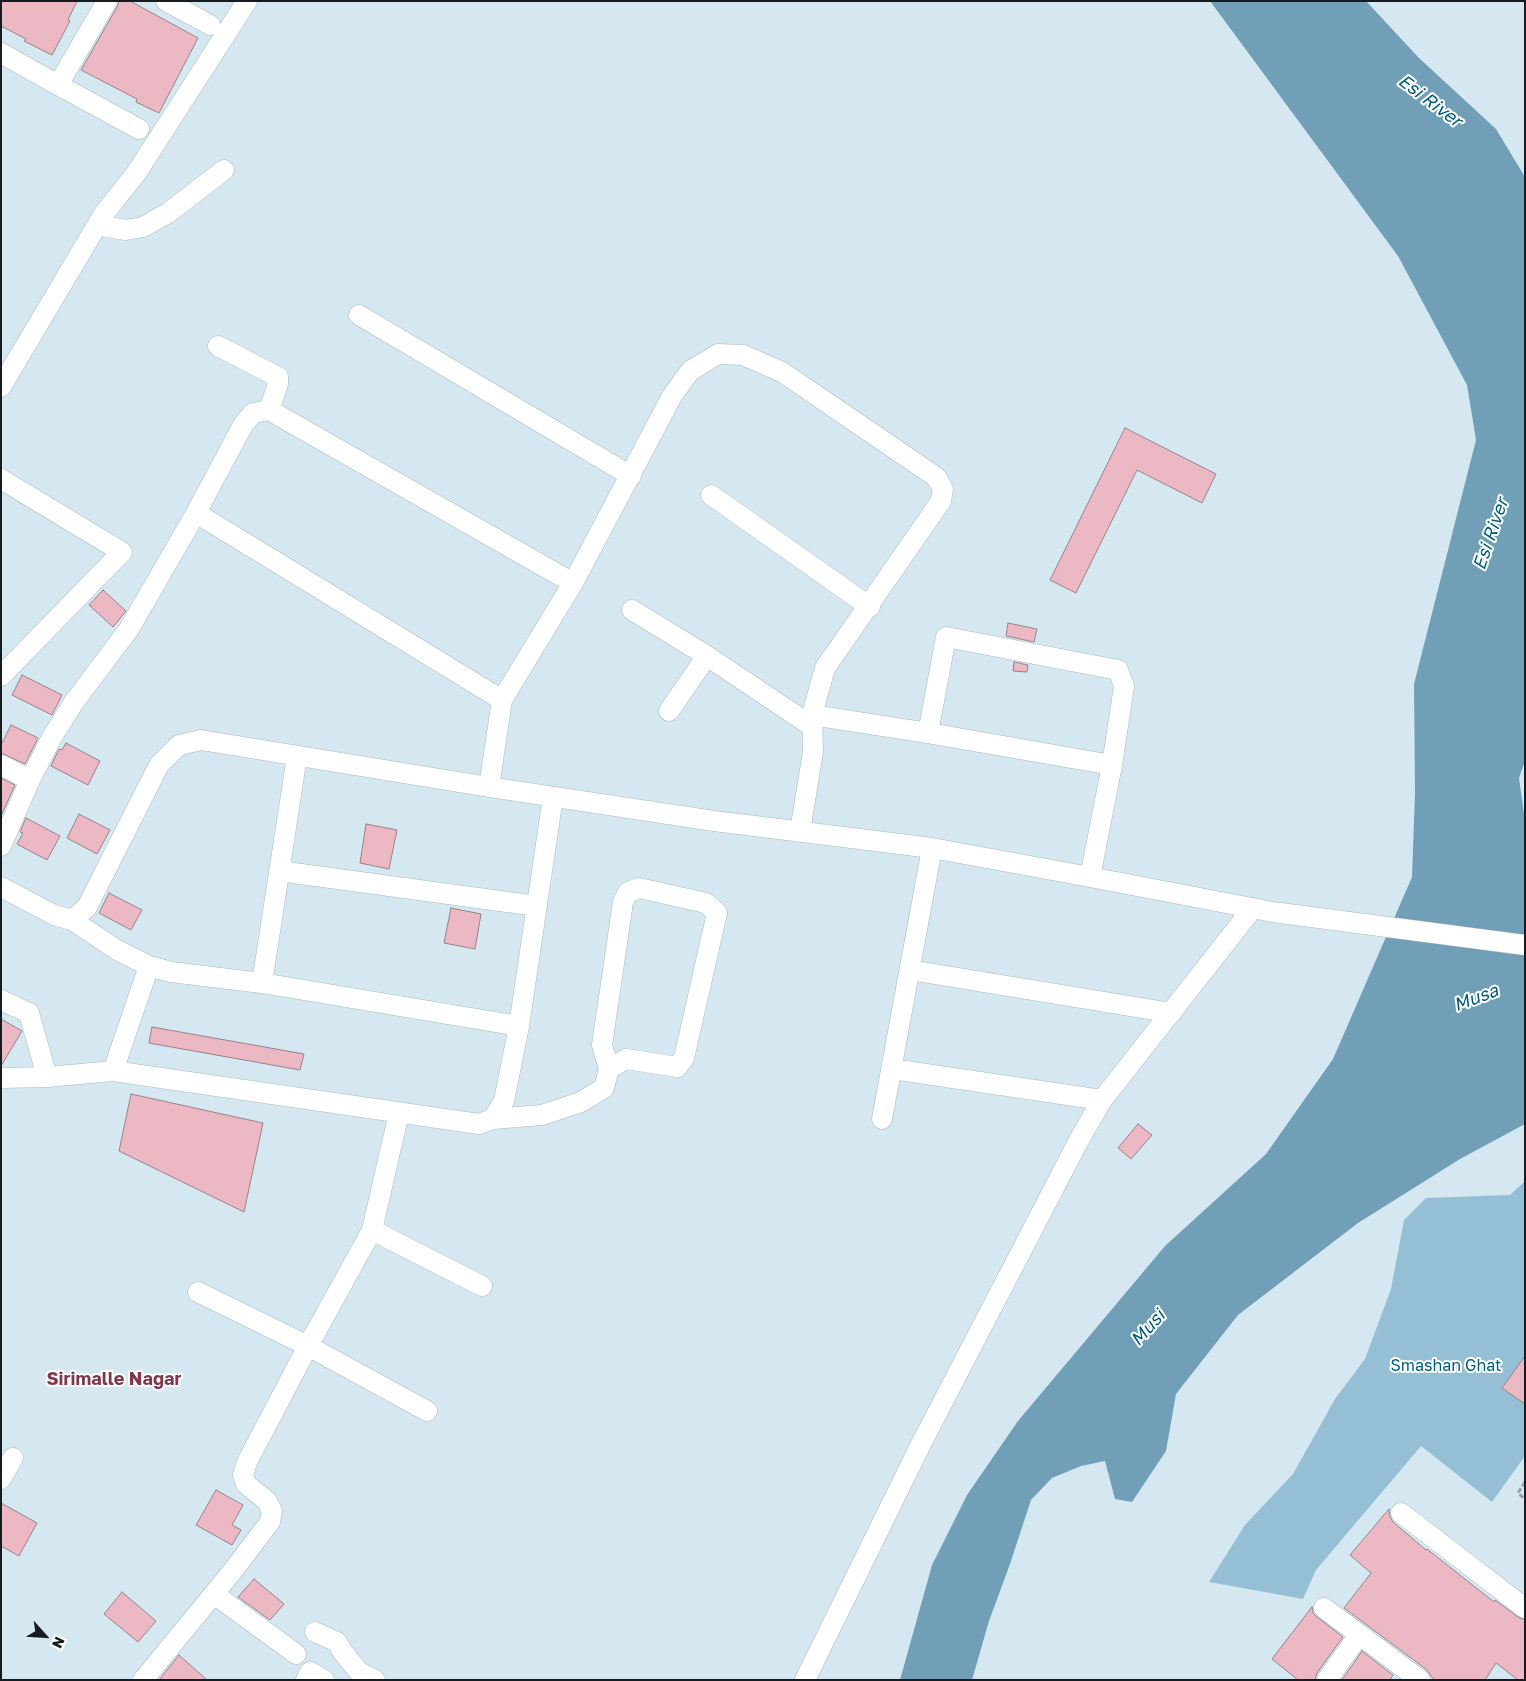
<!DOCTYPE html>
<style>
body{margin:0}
#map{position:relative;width:1526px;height:1681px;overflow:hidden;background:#d5e8f1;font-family:"Golos Text",sans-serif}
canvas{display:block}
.frame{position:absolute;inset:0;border:2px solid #151b1f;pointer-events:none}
.north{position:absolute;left:20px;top:1611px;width:50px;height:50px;-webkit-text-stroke:4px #fff;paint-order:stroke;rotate:116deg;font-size:14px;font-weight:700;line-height:20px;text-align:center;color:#151b1f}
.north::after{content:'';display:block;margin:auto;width:18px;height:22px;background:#151b1f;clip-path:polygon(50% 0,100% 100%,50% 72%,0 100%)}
</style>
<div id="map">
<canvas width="1526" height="1681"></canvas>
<div class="frame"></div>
<div class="north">N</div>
</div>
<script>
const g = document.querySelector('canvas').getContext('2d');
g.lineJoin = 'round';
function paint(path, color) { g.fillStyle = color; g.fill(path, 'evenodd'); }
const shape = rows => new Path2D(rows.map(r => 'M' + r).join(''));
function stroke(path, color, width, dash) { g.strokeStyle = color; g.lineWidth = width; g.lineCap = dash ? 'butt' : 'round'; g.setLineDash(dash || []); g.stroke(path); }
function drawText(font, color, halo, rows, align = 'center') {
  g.font = font + ' "Golos Text",sans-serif'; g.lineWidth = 4; g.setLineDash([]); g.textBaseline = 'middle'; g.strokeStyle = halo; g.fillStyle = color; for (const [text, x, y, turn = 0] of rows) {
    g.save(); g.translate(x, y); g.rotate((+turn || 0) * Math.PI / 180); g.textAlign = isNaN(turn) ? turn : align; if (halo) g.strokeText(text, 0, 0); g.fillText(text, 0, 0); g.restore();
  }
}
paint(shape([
 [1525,1181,1525,1456,1492,1502,1421,1446,1316,1570,1303,1599,1209,1582,1245,1525,1293,1474,1335,1399,1365,1359,1391,1289,1404,1220,1426,1198,1510,1195]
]), '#95bfd4');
paint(shape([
 [1210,1,1366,1,1419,58,1496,129,1525,177,1525,761,1519,778,1525,821,1525,1124,1460,1159,1358,1223,1238,1315,1176,1394,1166,1451,1132,1502,1115,1499,1105,1461,1081,1466,1052,1478,1031,1500,1010,1564,989,1621,972,1680,900,1680,932,1565,967,1495,1018,1421,1165,1246,1266,1154,1333,1059,1412,877,1415,793,1414,684,1476,440,1467,385,1398,256]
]), '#719fb7');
const building = shape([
 [1,1,77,1,68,20,70,21,52,55,24,41,26,39,1,26,1,1],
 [119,1,130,1,198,38,159,113,136,102,137,99,81,70,117,7,119,1],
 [1125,428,1216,474,1202,503,1137,470,1076,593,1050,580,1125,428],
 [103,590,126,611,113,627,89,605,103,590],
 [1008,623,1037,629,1034,642,1006,636,1008,623],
 [1014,662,1028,665,1027,672,1013,671,1014,662],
 [22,675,62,695,52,715,12,695,22,675],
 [11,725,38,738,25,764,1,753,1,745,11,725],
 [66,743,100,761,88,785,51,766,59,749,62,750,66,743],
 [1,778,15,785,1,816,1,778],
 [79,814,110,830,97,854,67,838,79,814],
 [26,818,60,836,47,860,17,844,23,833,20,832,26,818],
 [366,824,397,830,389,869,360,863,366,824],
 [109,893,142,910,131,930,99,913,109,893],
 [451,908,481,914,475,949,444,943,451,908],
 [1,1019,22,1031,1,1066,1,1019],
 [152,1027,304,1054,300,1070,149,1043,152,1027],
 [131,1094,263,1123,244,1212,119,1151,131,1094],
 [1138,1124,1152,1135,1131,1159,1118,1148,1138,1124],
 [1525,1356,1525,1404,1502,1388,1525,1356],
 [216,1490,243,1505,232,1525,241,1530,232,1545,196,1525,216,1490],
 [1,1503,37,1523,19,1556,1,1546,1,1503],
 [1389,1509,1390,1517,1393,1522,1426,1550,1427,1549,1494,1602,1495,1600,1518,1617,1525,1620,1525,1680,1518,1680,1496,1663,1485,1680,1434,1680,1427,1670,1344,1608,1371,1573,1350,1555,1389,1509],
 [254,1579,284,1604,270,1620,238,1597,254,1579],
 [122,1592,156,1621,138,1642,104,1614,122,1592],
 [1312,1607,1313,1613,1317,1617,1343,1637,1317,1673,1315,1680,1298,1680,1272,1659,1312,1607],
 [1362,1651,1393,1675,1390,1680,1342,1680,1362,1651],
 [179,1655,207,1680,159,1680,179,1655]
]);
paint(building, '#ecb8c3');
stroke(building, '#968487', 1);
const minor = shape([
 [166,1,210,25],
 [1,53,58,85,107,1],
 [58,85,139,129],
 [98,223,107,227,126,230,143,227,168,213,224,170],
 [359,315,631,476],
 [218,346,278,377,278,384,269,410],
 [1,387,103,215,137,172,247,1],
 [1,479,122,552,1,676],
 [711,495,870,607],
 [196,513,502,700],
 [632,610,707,656,813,727],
 [669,711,707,656],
 [812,715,928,733,1112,765],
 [928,733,946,637,1118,670,1124,686,1112,765,1090,877],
 [1,765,30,780],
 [489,787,502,700,573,583,672,396,690,371,718,354,743,355,782,372,936,477,943,489,941,501,825,668,812,715,813,752,800,831],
 [1,846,30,780,52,737,74,702,129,629,196,513,243,425,253,413,269,410,573,583],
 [279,871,537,906],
 [1,887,54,915,72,920,117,950,149,966,171,972,262,983,519,1026],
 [72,920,87,907,159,765,179,745,201,740,489,787,714,821,932,848,1090,877,1273,912,1525,945],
 [910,970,1172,1013],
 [262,983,297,756],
 [1,1000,29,1013,47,1077],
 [892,1069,1102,1100],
 [113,1071,149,966],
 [1,1078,47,1077,113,1071,479,1124,493,1119,542,1115,581,1102,604,1088,609,1069,626,1059,677,1067,684,1058,717,913,706,903,639,888,628,892,623,902,602,1045,609,1069],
 [493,1119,504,1101,519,1026,553,797],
 [882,1119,932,848],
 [372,1230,482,1286],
 [198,1292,308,1346,427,1411],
 [1,1479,13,1458],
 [1401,1513,1525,1608],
 [214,1594,296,1654],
 [1324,1608,1420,1680],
 [315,1632,337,1642,342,1651,359,1672,375,1680],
 [143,1680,231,1573,270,1522,272,1511,267,1501,246,1484,243,1475,247,1462,308,1346,372,1230,399,1113],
 [306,1680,310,1672,324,1680],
 [805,1680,921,1444,1079,1140,1102,1100,1253,908],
 [1327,1680,1359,1635]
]);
stroke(minor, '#a7b9c2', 21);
stroke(shape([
 [1525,1482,1518,1493,1525,1499]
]), '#94a3aa', 3, [5, 2.5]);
stroke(minor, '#fff', 20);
drawText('16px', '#016080', '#fff', [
 ["Smashan Ghat",1446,1366]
]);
drawText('italic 18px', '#005e7e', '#fff', [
 ["Esi River",1430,101,37],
 ["Esi River",1491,534,-71],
 ["Musa",1476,998,-21],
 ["Musi",1148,1328,-48]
]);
drawText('bold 18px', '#7f384c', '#fff', [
 ["Sirimalle Nagar",114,1379]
]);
</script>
